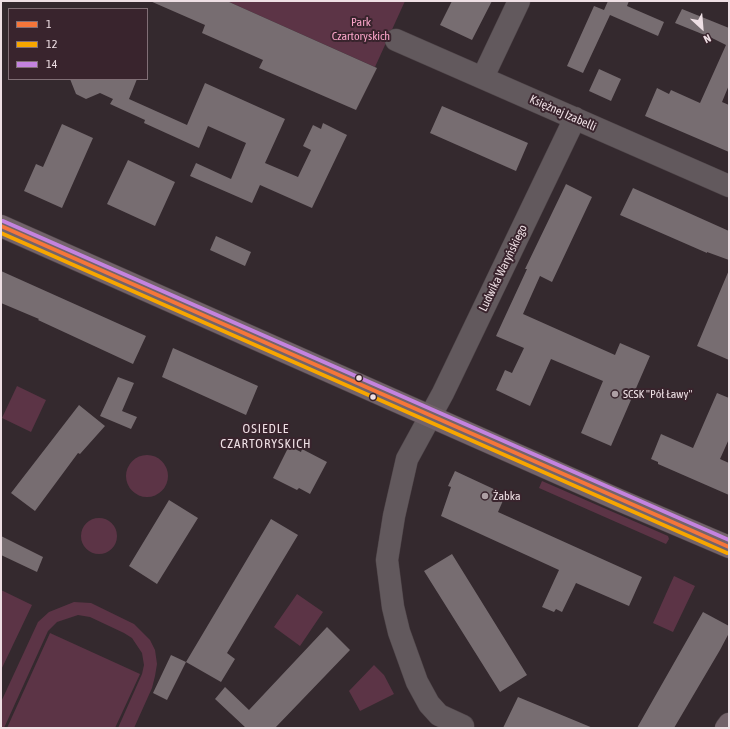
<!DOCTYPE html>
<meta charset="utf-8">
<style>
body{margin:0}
#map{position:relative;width:730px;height:729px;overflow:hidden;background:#34292e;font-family:"Asap Condensed",sans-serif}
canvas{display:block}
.frame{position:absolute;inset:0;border:2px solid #eedfe4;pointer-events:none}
.legend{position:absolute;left:8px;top:8px;width:140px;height:72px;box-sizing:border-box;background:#39242d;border:1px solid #816f76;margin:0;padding:5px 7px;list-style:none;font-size:12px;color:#eedfe4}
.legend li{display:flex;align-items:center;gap:8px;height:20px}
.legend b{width:20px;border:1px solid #816f76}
.north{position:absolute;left:682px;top:8px;width:40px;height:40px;-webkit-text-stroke:3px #39242d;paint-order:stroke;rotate:154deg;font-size:11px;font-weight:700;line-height:16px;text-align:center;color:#eedfe4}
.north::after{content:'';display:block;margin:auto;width:14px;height:18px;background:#eedfe4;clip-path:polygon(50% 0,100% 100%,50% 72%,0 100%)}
</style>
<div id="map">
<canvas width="730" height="729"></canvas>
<div class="frame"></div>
<ul class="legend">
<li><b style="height:5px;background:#f5763a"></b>1</li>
<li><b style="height:5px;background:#f7a600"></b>12</li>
<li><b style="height:5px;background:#c483df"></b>14</li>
</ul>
<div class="north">N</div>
</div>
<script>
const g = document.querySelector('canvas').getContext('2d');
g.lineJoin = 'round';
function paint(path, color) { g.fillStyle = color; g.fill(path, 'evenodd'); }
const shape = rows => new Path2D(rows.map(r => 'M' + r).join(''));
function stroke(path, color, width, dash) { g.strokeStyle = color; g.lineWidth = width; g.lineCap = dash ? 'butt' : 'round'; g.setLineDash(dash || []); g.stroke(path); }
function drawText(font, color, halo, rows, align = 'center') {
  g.font = font + ' "Asap Condensed",sans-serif'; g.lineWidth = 4; g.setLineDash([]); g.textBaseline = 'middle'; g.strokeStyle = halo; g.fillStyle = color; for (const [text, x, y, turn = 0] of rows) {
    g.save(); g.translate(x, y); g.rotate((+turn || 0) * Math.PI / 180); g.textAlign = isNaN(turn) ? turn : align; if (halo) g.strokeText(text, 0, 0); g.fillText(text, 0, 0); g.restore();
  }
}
paint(shape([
 [227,1,405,1,375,67],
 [17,386,46,400,31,432,2,418],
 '126 476a21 21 0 1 1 42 0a21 21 0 1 1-42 0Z',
 [542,481,668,536,669,539,666,544,539,488],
 '81 536a18 18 0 1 1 36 0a18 18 0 1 1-36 0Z',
 [674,576,695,586,673,632,653,623],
 [1,590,32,605,1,670],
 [297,594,323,612,300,646,274,627],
 [74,602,91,603,134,624,150,640,155,650,157,664,155,676,152,688,134,728,118,728,142,674,144,665,142,653,132,638,124,633,90,617,78,615,57,622,48,631,4,728,1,728,1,702,38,622,49,612],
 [50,633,140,674,115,728,7,728],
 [374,665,384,675,394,694,360,711,349,691]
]), '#5c3446');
paint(shape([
 [150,1,227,1,377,68,356,110,259,68,263,60,202,33,205,25],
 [452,1,492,1,472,40,440,25],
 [608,1,629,1,627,6,664,22,658,36,610,15,583,73,567,66,594,6,604,10],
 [682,9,729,28,729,85,722,102,729,105,729,152,645,116,657,88,669,94,671,90,700,103,726,45,712,38,675,23],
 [599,69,621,79,611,101,589,91],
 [70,79,137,79,129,99,187,125,205,83,285,119,265,163,298,177,311,150,303,146,313,125,321,129,323,123,347,135,312,208,260,185,252,203,190,176,196,163,231,179,246,143,208,126,199,148,144,123,145,120,110,104,113,99,100,93,86,99,76,94],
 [442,106,528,143,516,171,430,133],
 [62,124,93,138,62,208,24,191,36,164,43,167],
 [128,160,175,182,155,226,107,204],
 [566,184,592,197,552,282,540,276,523,314,615,355,620,343,650,356,611,446,581,433,603,381,551,359,530,406,496,390,505,370,512,373,524,348,496,336,527,269,525,269],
 [633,188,729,231,729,260,707,252,707,253,620,215],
 [216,236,251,252,245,266,210,250],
 [729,270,729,360,697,346],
 [1,271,146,336,133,364,38,320,39,319,1,303],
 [173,348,258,386,246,415,162,377],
 [118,377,134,383,122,411,137,417,131,429,100,416],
 [717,393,729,398,729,439,720,459,729,463,729,495,658,464,658,462,651,459,661,434,693,448],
 [79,405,105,426,80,454,78,453,35,511,11,493],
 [289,446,301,452,302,449,327,462,310,494,299,488,297,490,273,478],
 [455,471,498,491,498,493,505,496,498,512,642,577,629,606,576,583,562,612,556,609,554,612,542,607,559,570,441,516,451,487,448,486],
 [169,500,198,518,157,584,129,566],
 [271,519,298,535,227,653,235,659,221,682,186,662],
 [1,536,43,557,37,572,1,555],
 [452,554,527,675,500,692,424,571],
 [703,612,729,626,729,633,720,650,674,728,637,728],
 [327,627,350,650,275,728,246,728,215,699,225,687,249,710],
 [171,655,186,662,167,700,153,693],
 [518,697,593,728,503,728]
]), '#776d71');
const minor = shape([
 [396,40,729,186],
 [483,77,519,1],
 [463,726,439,715,429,704,417,682,399,632,393,607,387,560,394,516,407,459,443,393,575,118]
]);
const major = shape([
 [1,226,619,500,729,547],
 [726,728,729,724]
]);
stroke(minor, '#4e4448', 23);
stroke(major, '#4e4448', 23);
stroke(minor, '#62595d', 22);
stroke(major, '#72636a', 22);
stroke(shape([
 [1,226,729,547]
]), '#f5763a', 4);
stroke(shape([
 [1,233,727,553]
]), '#f7a600', 4);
stroke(shape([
 [3,221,729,540]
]), '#c483df', 4);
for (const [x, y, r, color] of [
 [359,378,3.5,"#eedfe4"],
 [615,394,4,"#ad9fa4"],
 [373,397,3.5,"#eedfe4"],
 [485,496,4,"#ad9fa4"]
]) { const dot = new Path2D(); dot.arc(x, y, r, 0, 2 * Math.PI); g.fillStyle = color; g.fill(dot); stroke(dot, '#39242d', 1.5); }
drawText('12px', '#f8a3c7', '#39242d', [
 ["Park",361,22],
 ["Czartoryskich",361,36]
]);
drawText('12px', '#eedfe4', '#39242d', [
 ["Księżnej Izabelli",563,113,24],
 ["Ludwika Waryńskiego",503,268,-64]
]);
drawText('12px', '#eedfe4', '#39242d', [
 ["SCSK \"Pół Ławy\"",623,394],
 ["Żabka",493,496]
], 'left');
g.letterSpacing = '1px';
drawText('13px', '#eedfe4', '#39242d', [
 ["OSIEDLE",266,429],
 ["CZARTORYSKICH",266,444]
]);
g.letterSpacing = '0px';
</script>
